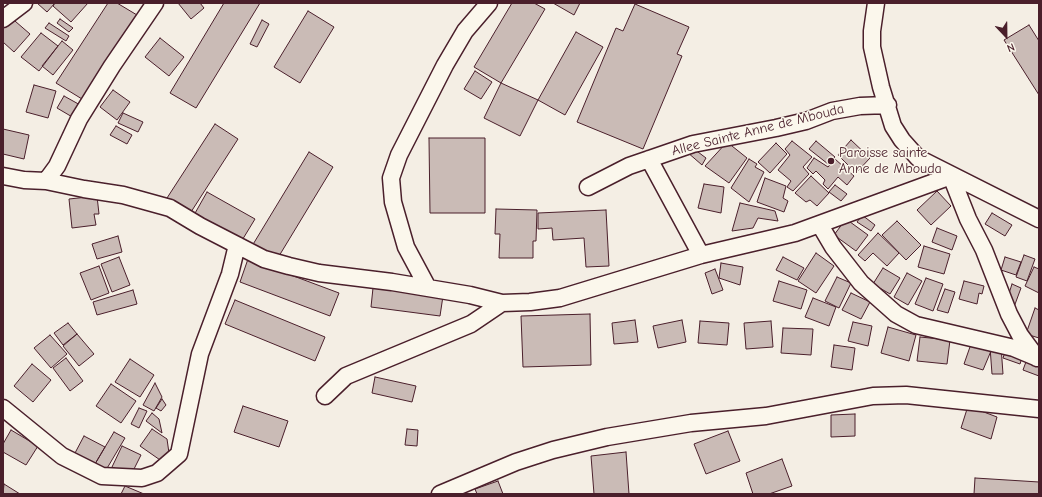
<!DOCTYPE html>
<style>
body{margin:0}
#map{position:relative;width:1042px;height:497px;overflow:hidden;background:#f4eee4;font-family:"Comic Neue",sans-serif}
canvas{display:block}
.frame{position:absolute;inset:0;border:4px solid #4a1f2b;pointer-events:none}
.north{position:absolute;left:986px;top:16px;width:40px;height:40px;-webkit-text-stroke:3px #fbf7ec;paint-order:stroke;rotate:158deg;font-size:11px;font-weight:700;line-height:16px;text-align:center;color:#4a1f2b}
.north::after{content:'';display:block;margin:auto;width:14px;height:18px;background:#4a1f2b;clip-path:polygon(50% 0,100% 100%,50% 72%,0 100%)}
</style>
<div id="map">
<canvas width="1042" height="497"></canvas>
<div class="frame"></div>
<div class="north">N</div>
</div>
<script>
const g = document.querySelector('canvas').getContext('2d');
g.lineJoin = 'round';
function paint(path, color) { g.fillStyle = color; g.fill(path, 'evenodd'); }
const shape = rows => new Path2D(rows.map(r => 'M' + r).join(''));
function stroke(path, color, width, dash) { g.strokeStyle = color; g.lineWidth = width; g.lineCap = dash ? 'butt' : 'round'; g.setLineDash(dash || []); g.stroke(path); }
function drawText(font, color, halo, rows, align = 'center') {
  g.font = font + ' "Comic Neue",sans-serif'; g.lineWidth = 3; g.setLineDash([]); g.textBaseline = 'middle'; g.strokeStyle = halo; g.fillStyle = color; for (const [text, x, y, turn = 0] of rows) {
    g.save(); g.translate(x, y); g.rotate((+turn || 0) * Math.PI / 180); g.textAlign = isNaN(turn) ? turn : align; if (halo) g.strokeText(text, 0, 0); g.fillText(text, 0, 0); g.restore();
  }
}
const building = shape([
 [37,3,55,3,47,12,37,3],
 [55,3,88,3,71,22,53,6,55,3],
 [108,3,117,3,137,15,82,99,56,83,108,3],
 [178,3,200,3,204,8,191,19,178,3],
 [224,3,260,3,196,108,170,93,224,3],
 [512,3,534,3,545,9,501,83,474,67,512,3],
 [553,3,580,3,574,15,553,3],
 [635,4,689,27,677,54,682,56,643,149,577,122,616,28,623,31,635,4],
 [308,11,334,27,300,83,274,67,308,11],
 [8,15,30,34,14,52,3,42,3,21,8,15],
 [60,19,73,28,69,32,57,23,60,19],
 [262,20,269,24,257,47,250,44,262,20],
 [49,23,69,36,66,41,45,28,49,23],
 [1029,25,1039,41,1039,95,1004,40,1029,25],
 [576,32,603,47,565,115,538,100,576,32],
 [41,33,58,46,39,71,21,57,41,33],
 [160,38,184,57,169,76,145,57,160,38],
 [62,41,73,50,53,75,42,66,62,41],
 [475,71,492,82,481,99,464,89,475,71],
 [501,83,538,100,520,136,484,118,501,83],
 [34,85,56,91,48,118,26,112,34,85],
 [113,90,130,102,117,120,100,107,113,90],
 [64,96,82,106,74,118,57,108,64,96],
 [123,113,143,122,138,132,118,123,123,113],
 [215,124,238,139,191,212,167,198,215,124],
 [116,126,132,135,127,144,110,135,116,126],
 [3,129,29,135,24,159,3,154,3,129],
 [429,138,485,138,485,213,430,213,429,138],
 [851,140,870,158,856,173,838,155,851,140],
 [792,141,812,157,803,167,809,174,793,191,787,187,791,181,778,170,790,155,785,149,792,141],
 [816,141,835,157,828,164,809,149,816,141],
 [727,142,747,158,729,183,705,166,727,142],
 [776,143,787,154,770,173,758,162,776,143],
 [694,149,706,158,702,165,687,152,694,149],
 [309,152,333,167,276,261,252,246,309,152],
 [814,158,828,167,835,159,854,176,847,185,838,177,828,189,823,184,825,180,816,171,813,174,807,168,814,158],
 [749,159,757,164,755,167,764,172,749,202,731,188,749,159],
 [811,176,829,193,817,206,810,200,806,202,795,193,811,176],
 [765,178,786,186,783,198,788,201,784,212,757,202,765,178],
 [704,184,724,187,721,213,698,208,704,184],
 [835,185,847,194,841,201,829,192,835,185],
 [937,191,951,206,931,225,917,210,937,191],
 [207,192,255,219,241,242,194,215,207,192],
 [97,196,99,214,94,214,96,225,72,228,69,199,97,196],
 [740,203,775,211,778,221,758,218,753,228,732,231,740,203],
 [496,209,537,210,536,241,533,241,533,258,499,258,500,234,495,234,496,209],
 [606,210,609,266,586,267,584,238,553,240,552,228,538,229,538,213,606,210],
 [992,213,1012,225,1005,236,985,224,992,213],
 [862,215,875,225,871,231,857,222,862,215],
 [846,219,868,235,856,251,834,235,846,219],
 [897,221,921,245,906,260,882,235,897,221],
 [937,228,957,236,952,250,932,242,937,228],
 [878,233,899,253,887,266,873,253,865,261,858,255,878,233],
 [118,236,122,252,97,259,92,244,118,236],
 [924,246,950,254,944,274,918,267,924,246],
 [816,253,834,266,816,293,798,281,816,253],
 [1024,255,1035,259,1027,281,1016,277,1024,255],
 [119,257,130,285,112,292,101,264,119,257],
 [783,257,804,268,797,280,776,270,783,257],
 [1005,257,1021,262,1016,275,1001,270,1005,257],
 [248,259,339,293,330,316,240,282,248,259],
 [721,263,743,267,740,285,719,278,721,263],
 [99,266,109,293,91,300,80,273,99,266],
 [1034,267,1039,269,1039,293,1025,286,1034,267],
 [883,268,900,278,890,294,873,284,883,268],
 [715,269,723,290,712,294,705,273,715,269],
 [907,273,922,281,908,305,894,297,907,273],
 [837,277,851,283,839,308,825,301,837,277],
 [926,278,943,284,933,311,915,304,926,278],
 [779,281,807,290,801,309,773,301,779,281],
 [964,281,984,286,982,294,979,293,977,304,959,299,964,281],
 [1012,284,1021,288,1014,307,1006,303,1012,284],
 [373,288,443,296,440,316,371,307,373,288],
 [945,289,955,292,948,313,937,310,945,289],
 [133,290,137,304,97,315,93,302,133,290],
 [851,293,870,302,861,319,842,310,851,293],
 [813,298,836,307,829,326,805,317,813,298],
 [235,300,325,337,315,361,225,324,235,300],
 [1035,308,1039,310,1039,338,1026,334,1035,308],
 [590,314,591,365,523,367,521,316,590,314],
 [635,320,638,342,614,344,612,323,635,320],
 [682,320,686,342,658,348,653,326,682,320],
 [700,321,729,323,727,345,698,343,700,321],
 [771,321,773,347,746,349,744,323,771,321],
 [853,322,872,326,868,346,848,341,853,322],
 [68,323,77,334,63,345,54,333,68,323],
 [888,327,916,335,909,361,881,353,888,327],
 [783,328,813,329,811,355,781,353,783,328],
 [77,334,94,354,79,366,63,346,77,334],
 [50,335,67,354,51,368,34,348,50,335],
 [920,337,950,340,947,364,917,361,920,337],
 [971,344,991,351,983,370,964,364,971,344],
 [834,345,855,348,852,370,831,367,834,345],
 [1001,346,1003,374,992,374,990,347,1001,346],
 [1006,349,1023,354,1020,364,1003,358,1006,349],
 [66,358,83,381,70,391,53,368,66,358],
 [130,359,154,375,140,397,115,382,130,359],
 [1027,359,1039,363,1039,376,1023,370,1027,359],
 [32,364,51,380,33,402,14,386,32,364],
 [375,377,416,386,412,402,372,393,375,377],
 [155,383,162,397,154,411,143,405,155,383],
 [111,384,136,401,121,423,96,406,111,384],
 [162,399,166,405,161,411,156,408,162,399],
 [243,406,288,421,279,447,234,432,243,406],
 [968,406,997,417,991,439,961,428,968,406],
 [139,408,147,411,139,428,131,424,139,408],
 [152,413,159,419,162,433,146,421,152,413],
 [855,414,855,436,831,437,831,415,855,414],
 [152,429,167,439,169,453,163,462,140,446,152,429],
 [407,429,418,430,417,446,405,445,407,429],
 [11,430,38,446,26,465,3,452,3,444,11,430],
 [728,431,740,461,706,474,694,444,728,431],
 [114,432,125,438,106,470,95,464,114,432],
 [84,436,105,447,95,464,75,453,84,436],
 [122,446,141,455,131,475,112,467,122,446],
 [626,452,629,494,594,494,591,456,626,452],
 [782,459,792,486,769,494,753,494,746,473,782,459],
 [975,478,1039,482,1039,494,974,494,975,478],
 [498,481,503,494,477,494,475,489,498,481],
 [4,484,20,494,3,494,4,484],
 [125,486,144,494,121,494,125,486]
]);
paint(building, '#cabbb6');
stroke(building, '#4a1f2b', 1);
const minor = shape([
 [876,3,872,31,872,47,881,87,893,126,902,140,918,158,1039,219],
 [3,19,24,3],
 [649,159,701,255],
 [3,176,24,180,46,181,84,189,123,195,170,208,200,226,264,259,289,266,319,273,392,282,470,295,502,303,530,302,560,298,701,255,795,233,951,176,968,219,984,250,1009,314,1020,335,1037,358],
 [46,181,57,166,79,119,112,66,155,3],
 [588,187,629,166,693,144,776,128,806,121,832,111,860,106,888,105],
 [820,225,833,247,861,283,896,314,916,325,1014,348,1038,358],
 [428,288,406,247,393,202,391,178,399,155,445,65,465,31,489,3],
 [325,396,346,376,471,324,502,303],
 [3,408,62,456,102,476,142,478,157,473,179,454,200,354,230,274,237,245],
 [440,494,516,462,553,450,607,437,691,423,766,416,873,396,906,395,1039,409]
]);
stroke(minor, '#4a1f2b', 19);
stroke(minor, '#fbf7ec', 16);
for (const [x, y, r, color] of [
 [831,161,4,"#4a1f2b"]
]) { const dot = new Path2D(); dot.arc(x, y, r, 0, 2 * Math.PI); g.fillStyle = color; g.fill(dot); stroke(dot, '#fbf7ec', 1.5); }
drawText('14px', '#4a1f2b', '#fbf7ec', [
 ["Allee Sainte Anne de Mbouda",758,130,-14]
]);
drawText('14px', '#4a1f2b', '#fbf7ec', [
 ["Paroisse sainte",839,153],
 ["Anne de Mbouda",839,169]
], 'left');
</script>
